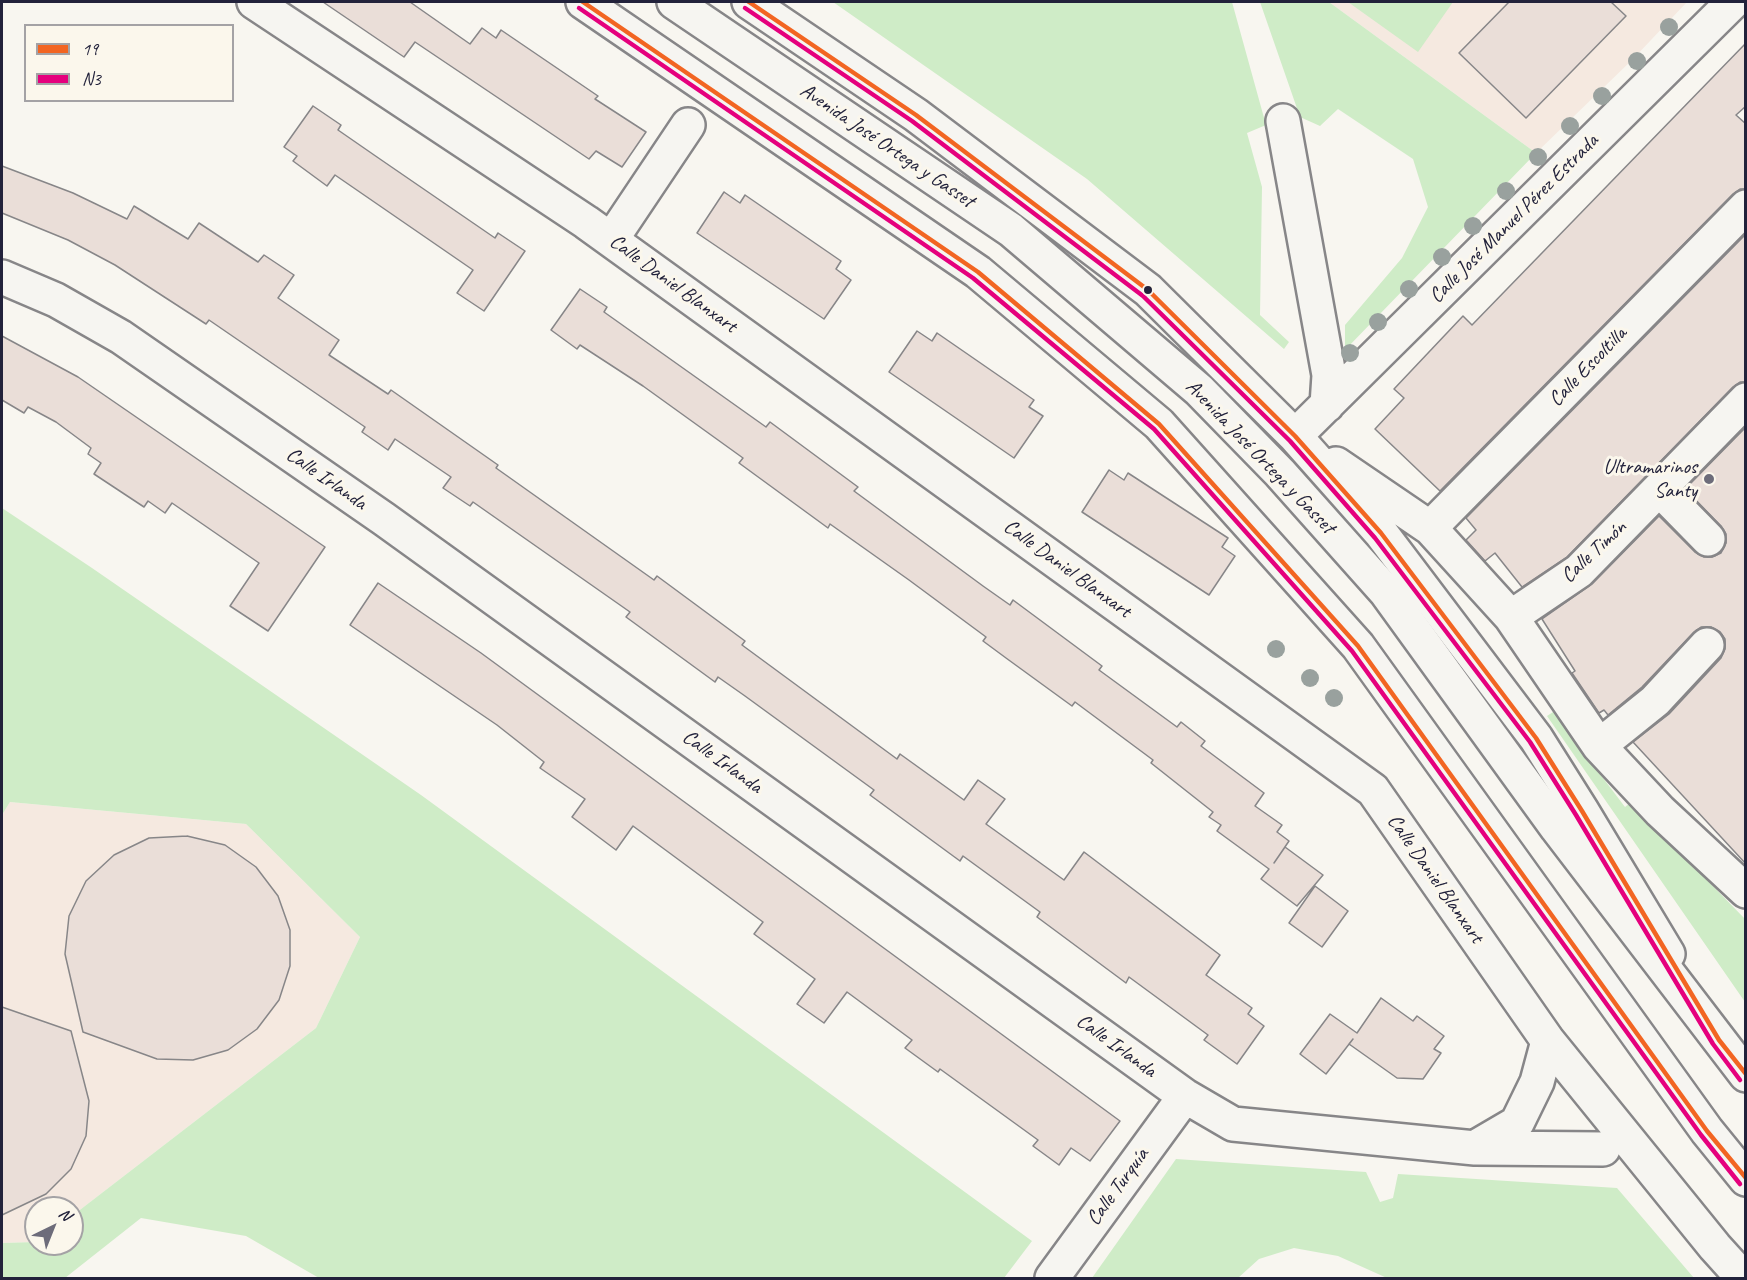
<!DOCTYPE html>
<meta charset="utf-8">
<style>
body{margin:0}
#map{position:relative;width:1747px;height:1280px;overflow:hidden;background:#f8f6f0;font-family:Caveat,sans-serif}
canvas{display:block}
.frame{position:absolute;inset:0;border:3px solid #22223b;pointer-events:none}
.legend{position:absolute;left:24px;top:24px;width:210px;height:78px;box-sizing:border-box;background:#fbf7ec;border:2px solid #a4a2a5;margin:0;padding:8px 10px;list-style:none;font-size:18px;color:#22223b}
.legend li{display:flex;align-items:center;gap:12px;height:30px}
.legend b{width:30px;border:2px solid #a4a2a5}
.north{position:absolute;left:24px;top:1196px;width:60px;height:60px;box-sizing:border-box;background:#fbf7ec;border:2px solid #a4a2a5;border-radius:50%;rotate:43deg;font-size:16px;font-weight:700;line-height:24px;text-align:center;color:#22223b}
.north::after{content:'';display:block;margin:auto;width:21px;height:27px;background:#6d6c7a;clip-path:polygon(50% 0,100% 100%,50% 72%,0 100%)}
</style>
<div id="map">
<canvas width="1747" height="1280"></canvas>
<div class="frame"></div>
<ul class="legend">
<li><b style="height:8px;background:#f26522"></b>19</li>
<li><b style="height:8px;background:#e5007d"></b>N3</li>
</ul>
<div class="north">N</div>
</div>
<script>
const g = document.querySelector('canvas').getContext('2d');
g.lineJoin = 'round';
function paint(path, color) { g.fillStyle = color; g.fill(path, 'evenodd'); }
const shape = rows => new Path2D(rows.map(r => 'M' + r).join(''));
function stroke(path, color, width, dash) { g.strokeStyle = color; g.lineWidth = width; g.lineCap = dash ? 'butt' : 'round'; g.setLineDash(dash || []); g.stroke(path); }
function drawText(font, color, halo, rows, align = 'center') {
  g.font = font + ' Caveat,sans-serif'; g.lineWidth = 6; g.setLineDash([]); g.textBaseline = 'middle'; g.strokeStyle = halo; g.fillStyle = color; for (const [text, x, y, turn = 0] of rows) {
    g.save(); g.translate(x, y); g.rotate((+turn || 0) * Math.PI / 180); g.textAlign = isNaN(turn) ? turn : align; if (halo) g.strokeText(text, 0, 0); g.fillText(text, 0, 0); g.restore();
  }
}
paint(shape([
 [1329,2,1687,2,1633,59,1536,153],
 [10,802,246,824,360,937,316,1028,72,1216,72,1208,36,1208,36,1242,2,1243,2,815]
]), '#f5e9e0');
paint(shape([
 [833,2,1232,2,1266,125,1247,133,1262,187,1260,315,1289,342,1284,349,1087,179],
 [1260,2,1329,2,1536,153,1345,350,1345,325,1402,258,1428,207,1413,159,1338,109,1320,126,1300,117],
 [1348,2,1453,2,1418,52],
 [2,508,92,568,421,795,1032,1241,1004,1278,319,1278,246,1236,141,1218,65,1278,2,1278,2,1243,36,1242,36,1244,72,1244,72,1216,316,1028,360,937,246,824,10,802,2,815],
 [1553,712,1625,807,1631,802,1745,919,1745,1002,1547,716],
 [1176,1159,1366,1172,1380,1202,1393,1198,1398,1174,1617,1188,1694,1278,1387,1278,1338,1256,1294,1248,1259,1259,1238,1278,1092,1278]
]), '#cfecc7');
const building = shape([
 [323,2,410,2,470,44,482,28,496,38,501,30,598,96,595,99,646,132,622,167,596,151,589,159,415,42,404,57,323,2],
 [1509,2,1611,2,1626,16,1526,118,1459,53,1509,2],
 [1746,43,1746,106,1736,115,1746,124,1746,189,1740,189,1733,194,1440,491,1375,429,1404,398,1394,389,1463,316,1472,325,1746,43],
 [313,106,341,125,338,130,377,157,495,238,498,233,525,251,484,311,457,293,473,270,335,175,327,186,293,161,297,156,284,147,313,106],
 [2,166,73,193,127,219,134,206,188,239,199,223,258,262,264,255,294,275,278,298,339,340,329,355,388,394,391,390,498,465,496,468,654,580,657,576,745,641,742,645,897,759,900,754,964,800,978,780,1005,799,986,824,1064,880,1084,852,1220,955,1206,975,1252,1008,1248,1014,1264,1026,1237,1064,1204,1040,1208,1035,1129,977,1126,983,1037,917,1040,912,963,856,960,861,870,795,874,790,745,696,718,677,715,682,626,617,630,612,473,502,470,506,443,488,451,477,395,439,388,450,362,432,365,427,209,320,206,324,115,265,68,240,2,213,2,166],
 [724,192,740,203,745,195,841,261,836,269,851,280,824,319,697,233,724,192],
 [1746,234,1746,382,1740,382,1733,387,1567,557,1522,587,1495,553,1485,561,1466,540,1476,530,1466,518,1746,234],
 [580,289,607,307,604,312,766,427,770,422,858,487,854,491,983,586,1010,605,1013,600,1102,666,1099,670,1177,727,1181,722,1205,741,1201,746,1264,793,1255,806,1282,825,1277,832,1289,841,1274,863,1285,847,1323,875,1297,906,1261,879,1269,869,1217,831,1221,825,1209,817,1213,812,1151,763,1153,760,1075,702,1072,706,1006,658,983,641,986,637,909,580,830,524,828,528,739,463,743,458,643,386,580,345,577,349,551,330,580,289],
 [917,331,932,341,937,333,1034,400,1029,407,1043,416,1014,458,889,372,917,331],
 [2,336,78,377,325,547,268,631,230,606,259,563,172,503,165,513,148,501,144,507,94,474,101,463,88,454,91,448,56,422,28,407,24,413,2,400,2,336],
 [1746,427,1746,864,1633,742,1669,714,1721,658,1725,649,1725,639,1720,632,1711,627,1701,627,1694,632,1642,687,1608,715,1604,710,1599,713,1572,673,1575,671,1542,619,1592,584,1659,516,1695,552,1704,557,1712,557,1721,553,1726,543,1726,534,1721,526,1685,489,1746,427],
 [1109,470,1124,480,1128,473,1228,538,1222,547,1235,556,1209,595,1082,512,1109,470],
 [378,583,481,653,1120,1121,1090,1161,1071,1148,1059,1165,1033,1146,1038,1140,940,1069,938,1072,905,1048,912,1040,847,992,824,1023,797,1004,815,979,754,934,763,922,633,826,616,850,572,817,585,799,540,768,544,762,497,725,350,625,378,583],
 [187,836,225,845,256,867,278,896,290,930,290,966,279,1000,257,1029,228,1050,193,1060,157,1059,83,1032,65,954,69,916,86,881,114,855,149,838,187,836],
 [1315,886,1348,911,1322,947,1289,923,1315,886],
 [1381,998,1413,1021,1417,1016,1444,1036,1434,1049,1441,1053,1423,1079,1397,1078,1349,1044,1353,1039,1326,1074,1300,1054,1330,1014,1357,1033,1381,998],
 [2,1007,71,1031,89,1101,86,1136,71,1169,46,1194,2,1215,2,1007]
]);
paint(building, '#eaded8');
stroke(building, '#878688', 1.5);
const minor = shape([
 [254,2,586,222,1373,790,1548,1041,1715,1247,1743,1278],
 [749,2,916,115,1148,290,1295,436,1381,533,1536,738,1582,811,1668,954],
 [1283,121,1329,375,1327,405],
 [611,240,688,125],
 [2,277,56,300,121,337,384,519,1185,1096,1233,1124,1475,1148,1603,1149],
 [1295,436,1733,2],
 [1336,464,1430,528,1511,617,1599,746,1660,811,1746,891],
 [1659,489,1708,539],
 [1430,528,1746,207],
 [1511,617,1579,571,1746,400],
 [1599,746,1655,701,1707,645],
 [1476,1147,1517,1123,1537,1082,1548,1041],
 [1052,1278,1185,1096]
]);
const major = shape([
 [583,2,978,272,1159,424,1358,646,1707,1131,1746,1179],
 [674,2,1011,230,1199,390,1280,473,1386,592,1557,828,1746,1075]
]);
stroke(minor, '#878688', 38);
stroke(major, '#878688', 38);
stroke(minor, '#f6f5f1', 33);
stroke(major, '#f6f5f1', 33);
stroke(shape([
 [583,2,978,272,1159,424,1358,646,1707,1131,1746,1178],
 [749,2,916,115,1148,290,1295,436,1381,533,1536,738,1582,811,1719,1040,1746,1074]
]), '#f26522', 4.5);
stroke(shape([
 [579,8,973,278,1154,429,1352,651,1701,1135,1740,1184],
 [745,8,912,121,1143,296,1290,441,1375,538,1530,742,1576,815,1713,1044,1740,1080]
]), '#e5007d', 4.5);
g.fillStyle = '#99a19e';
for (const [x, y] of [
 [1669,27],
 [1637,61],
 [1602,96],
 [1570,126],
 [1538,157],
 [1506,191],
 [1473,226],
 [1442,257],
 [1409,289],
 [1378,322],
 [1350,353],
 [1276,649],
 [1310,678],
 [1334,698]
]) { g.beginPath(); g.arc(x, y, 9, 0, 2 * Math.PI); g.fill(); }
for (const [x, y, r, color] of [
 [1148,290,5,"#22223b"],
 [1709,479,6,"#6d6c7a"]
]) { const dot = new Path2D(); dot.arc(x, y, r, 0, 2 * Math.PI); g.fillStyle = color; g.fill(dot); stroke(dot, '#fbf7ec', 2); }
drawText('21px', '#22223b', '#fbf7ec', [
 ["Avenida José Ortega y Gasset",887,146,34],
 ["Calle José Manuel Pérez Estrada",1514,219,-45],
 ["Calle Daniel Blanxart",673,284,36],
 ["Calle Escoltilla",1588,367,-46],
 ["Avenida José Ortega y Gasset",1260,457,46],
 ["Calle Irlanda",326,479,35],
 ["Calle Timón",1594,552,-43],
 ["Calle Daniel Blanxart",1067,569,36],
 ["Calle Irlanda",722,762,36],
 ["Calle Daniel Blanxart",1435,879,55],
 ["Calle Irlanda",1116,1046,36],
 ["Calle Turquía",1118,1187,-54]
]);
drawText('21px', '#22223b', '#fbf7ec', [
 ["Ultramarinos",1697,467],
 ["Santy",1697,491]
], 'right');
</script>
